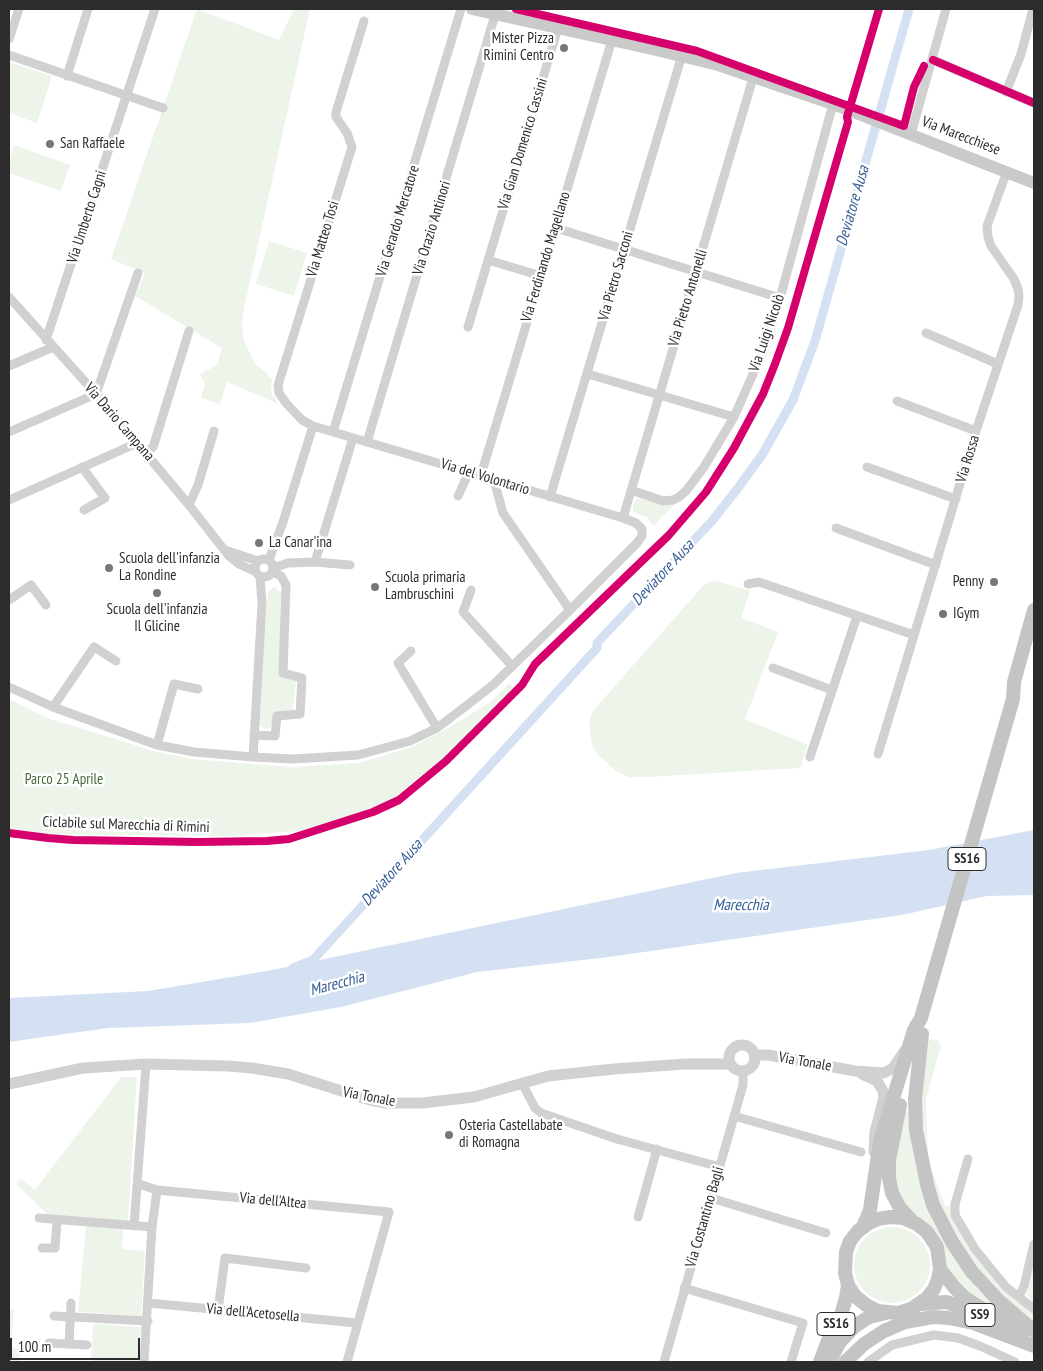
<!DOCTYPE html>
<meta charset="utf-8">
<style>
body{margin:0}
#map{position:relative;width:1043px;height:1371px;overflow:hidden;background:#fff;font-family:"PT Sans Narrow",sans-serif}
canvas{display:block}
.frame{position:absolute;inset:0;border:10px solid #2c2c2c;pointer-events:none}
.scale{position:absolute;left:10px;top:1338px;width:130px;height:22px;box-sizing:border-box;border:2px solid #2c2c2c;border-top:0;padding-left:6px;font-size:15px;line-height:18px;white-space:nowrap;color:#2c2c2c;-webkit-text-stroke:4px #fff;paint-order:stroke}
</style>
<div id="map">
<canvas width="1043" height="1371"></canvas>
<div class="frame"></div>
<div class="scale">100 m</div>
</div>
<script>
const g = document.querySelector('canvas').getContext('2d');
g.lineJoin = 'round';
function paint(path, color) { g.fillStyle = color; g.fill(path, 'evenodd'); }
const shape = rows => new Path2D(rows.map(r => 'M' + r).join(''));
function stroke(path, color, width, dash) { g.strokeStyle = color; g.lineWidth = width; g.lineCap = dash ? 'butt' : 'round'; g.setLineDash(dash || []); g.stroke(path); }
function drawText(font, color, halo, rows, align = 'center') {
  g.font = font + ' "PT Sans Narrow",sans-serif'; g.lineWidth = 5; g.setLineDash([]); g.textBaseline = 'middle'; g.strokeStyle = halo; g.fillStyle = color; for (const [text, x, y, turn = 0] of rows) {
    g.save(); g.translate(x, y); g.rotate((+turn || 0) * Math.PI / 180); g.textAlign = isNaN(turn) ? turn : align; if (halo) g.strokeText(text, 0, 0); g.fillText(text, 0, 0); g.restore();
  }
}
paint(shape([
 [197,9,279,40,294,9,310,9,244,308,242,324,244,341,254,362,272,379,271,387,272,395,277,401,277,403,227,382,220,404,201,398,205,384,200,374,217,365,222,348,135,296,145,273,111,259],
 [9,62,52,76,37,123,9,113],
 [14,145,70,165,61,191,9,173,9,161],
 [269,241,307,253,294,296,256,284],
 [637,498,666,505,675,504,653,526,647,517,633,512,633,505],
 [717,581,750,591,741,618,778,632,745,719,808,745,800,768,647,777,629,777,616,771,598,755,592,745,589,726,591,715,598,705,703,586,709,582],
 [274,587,281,593,279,676,296,680,293,710,274,712,274,723,271,727,266,729,260,726,258,721,268,592],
 [510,683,514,688,432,770,406,793,377,807,300,831,233,836,45,834,9,829,9,699,47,718,154,751,191,759,292,767,359,763,412,747,450,727,489,703],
 [929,1039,938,1040,941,1045,926,1100,928,1160,945,1206,952,1205,1005,1290,1034,1314,1034,1328,988,1289,942,1216,919,1130,926,1041],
 [121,1077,137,1077,128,1221,48,1215,16,1184,21,1179,35,1190],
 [905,1112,909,1113,914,1147,967,1276,976,1288,1001,1310,975,1301,948,1271,946,1265,902,1205,892,1168],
 [86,1226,123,1229,122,1249,145,1251,141,1316,78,1312],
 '854 1265a38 38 0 1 1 76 0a38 38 0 1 1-76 0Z',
 [1034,1264,1034,1304,1028,1297,1027,1293],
 [9,1309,14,1309,11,1348,20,1349,20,1362,9,1362],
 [93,1324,141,1327,138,1362,91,1362]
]), '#edf4ea');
paint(shape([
 [1034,830,1034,895,987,896,902,915,609,957,477,972,341,1007,250,1023,108,1028,9,1042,9,998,148,991,267,971,736,873,929,850]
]), '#d4e1f2');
stroke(shape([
 [293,968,313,960,597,648,597,643,712,521,738,488,762,455,793,400,815,341,909,9]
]), '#d4e1f2', 9);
stroke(shape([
 [9,39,19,9],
 [9,55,163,108],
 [933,60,1034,103],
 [67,76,88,9],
 [1006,92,1021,54,1033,9],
 [911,134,946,9],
 [556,228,780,298],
 [488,260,541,276],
 [9,297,96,394,189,505,229,556,239,564,256,572],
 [468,327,558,28],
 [926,333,998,364],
 [46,340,155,9],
 [9,366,53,347],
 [588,374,734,417],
 [897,401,976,431],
 [9,432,96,394,138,273],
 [333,432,461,9],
 [367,442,495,15],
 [146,453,153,447,155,441,189,331],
 [82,467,105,498,84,510],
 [867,467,956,499],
 [481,475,612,40],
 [494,480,503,513,570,610],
 [631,490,663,501,673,500,679,497,686,491,704,467,734,417,765,347,780,298,833,104],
 [458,496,469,472],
 [550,497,682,55],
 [9,500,137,443],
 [189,505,198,485,214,431],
 [623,518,753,78],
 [836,528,936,565],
 [225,550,258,561],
 '255 568a9 9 0 1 1 18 0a9 9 0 1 1-18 0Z',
 [269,560,283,522,313,426],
 [315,562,353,438],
 [273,568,288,563,315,562,350,565],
 [748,584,759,582,914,635],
 [471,590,463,612,512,666],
 [9,600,31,585,46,605],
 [411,651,398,663,437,728],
 [773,668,832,690],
 [9,687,53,707,157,745,194,752,253,757,293,759,358,755,410,741,437,728,466,706,494,684,570,610,637,543,642,536,642,529,636,523,623,518,313,426,302,420,286,403,279,393,278,386,279,382,352,147,347,133,336,117,336,112,364,21],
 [53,707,94,647,116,661],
 [254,735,275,736,277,716,300,714,302,678,283,673,286,585,281,576,273,572],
 [157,745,174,684,198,689],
 [878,754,976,431,1018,305,1019,296,1018,289,1014,279,991,246,988,237,987,226,1007,171],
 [253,757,262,604,260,577],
 [810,757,857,616],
 [522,1083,535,1108,541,1113,617,1139,720,1167],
 [734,1116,861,1152],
 [968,1159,955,1204,955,1215,975,1249,1006,1287,1034,1309],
 [139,1184,157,1190,389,1212,347,1362],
 [711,1198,826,1233],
 [638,1217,657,1149],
 [39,1218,152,1227],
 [134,1226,146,1064],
 [42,1248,55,1248,57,1220],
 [684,1288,803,1323,791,1362],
 [1019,1297,1024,1286,1034,1244],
 [149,1303,357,1323],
 [218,1310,225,1258,306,1268],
 [54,1316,148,1321],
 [49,1343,87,1345],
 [69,1344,71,1303],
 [144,1362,152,1227,157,1190],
 [664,1362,743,1085,743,1071],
 [868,1362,892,1345,934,1335,958,1338,980,1346,1015,1362]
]), '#d1d1d1', 9);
stroke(shape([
 '729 1058a13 13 0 1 1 26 0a13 13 0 1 1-26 0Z',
 [754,1055,768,1055,855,1071,884,1073,893,1068,905,1050],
 [862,1074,877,1081,883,1091,884,1097,875,1132,874,1152],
 [9,1084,83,1068,146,1064,228,1066,252,1068,288,1074,370,1100,385,1103,422,1103,474,1097,548,1076,614,1069,685,1064,730,1064]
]), '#d1d1d1', 11);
stroke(shape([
 [472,9,652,49,718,65,833,104,1034,183]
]), '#cacaca', 12);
stroke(shape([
 [922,1034,915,1099,916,1130,927,1184,933,1205,952,1242,972,1272,998,1300,1034,1331],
 [900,1105,889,1160,889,1178,892,1193,900,1208,912,1221],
 [863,1227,870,1210,880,1141,914,1030,921,1018,1013,699,1014,682,1034,610],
 [940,1269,954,1287,965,1298,984,1310,1025,1330],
 [920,1304,946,1302,965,1308,996,1322],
 [820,1362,829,1338,841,1315,846,1298,848,1285,845,1273,846,1252,850,1241,858,1231,869,1223,878,1219,890,1217,903,1218,917,1224,927,1232,937,1247,940,1269,938,1279,934,1289,927,1298,911,1309,898,1313,878,1311,866,1305,855,1296,848,1285],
 [829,1362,840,1342,855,1326,869,1317,886,1313],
 [845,1362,864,1344,884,1331,905,1322,933,1317,949,1318,973,1323,1034,1346]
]), '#c4c4c4', 14);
stroke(shape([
 [516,9,697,51,904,126,914,87,924,66],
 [933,60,1034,103],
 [9,833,48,838,73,840,197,842,267,841,289,839,373,812,399,800,446,761,522,685,535,664,669,535,706,492,734,448,763,394,775,364,788,328,848,122,847,117,879,9]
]), '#d6006c', 8);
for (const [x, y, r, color] of [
 [564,48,5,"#767676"],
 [50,144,5,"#767676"],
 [259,543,5,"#767676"],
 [109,568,5,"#767676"],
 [994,582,5,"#767676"],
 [375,587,5,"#767676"],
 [157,593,5,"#767676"],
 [943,614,5,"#767676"],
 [449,1135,5,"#767676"]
]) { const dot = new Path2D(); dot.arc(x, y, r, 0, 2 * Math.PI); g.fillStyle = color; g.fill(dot); stroke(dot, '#fff', 2); }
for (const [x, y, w] of [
 [967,859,38],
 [980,1315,30],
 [836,1324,38]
]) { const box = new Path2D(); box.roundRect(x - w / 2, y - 11.5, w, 23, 4); g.fillStyle = '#fff'; g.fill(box); stroke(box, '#2c2c2c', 1); }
drawText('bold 14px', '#2c2c2c', null, [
 ["SS16",967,859],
 ["SS9",980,1315],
 ["SS16",836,1324]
]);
drawText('15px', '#2c2c2c', '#fff', [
 ["Mister Pizza",554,39,"right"],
 ["Rimini Centro",554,56,"right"],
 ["San Raffaele",60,144],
 ["La Canar'ina",269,543],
 ["Scuola dell'infanzia",119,559],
 ["La Rondine",119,576],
 ["Scuola primaria",385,578],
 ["Lambruschini",385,595],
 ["Penny",984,582,"right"],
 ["Scuola dell'infanzia",157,610,"center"],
 ["Il Glicine",157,627,"center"],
 ["IGym",953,614],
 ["Osteria Castellabate",459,1126],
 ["di Romagna",459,1143]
], 'left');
drawText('15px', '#2c2c2c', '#fff', [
 ["Via Marecchiese",961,136,21],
 ["Via Gian Domenico Cassini",523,144,-73],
 ["Via Umberto Cagni",87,217,-72],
 ["Via Gerardo Mercatore",398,221,-73],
 ["Via Orazio Antinori",432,228,-73],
 ["Via Matteo Tosi",323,239,-73],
 ["Via Ferdinando Magellano",546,257,-73],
 ["Via Pietro Sacconi",616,276,-74],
 ["Via Pietro Antonelli",688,298,-73],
 ["Via Luigi Nicolò",767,333,-71],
 ["Via Dario Campana",119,422,49],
 ["Via Rossa",968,459,-73],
 ["Via del Volontario",485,477,17],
 ["Ciclabile sul Marecchia di Rimini",126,825,2],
 ["Via Tonale",805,1062,10],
 ["Via Tonale",369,1097,11],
 ["Via dell'Altea",273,1201,5],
 ["Via Costantino Bagli",705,1217,-74],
 ["Via dell'Acetosella",253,1313,5]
]);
drawText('15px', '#456b36', '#fff', [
 ["Parco 25 Aprile",64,780]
]);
drawText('italic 16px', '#345d94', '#fff', [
 ["Deviatore Ausa",853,206,-74],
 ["Deviatore Ausa",663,573,-47],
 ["Deviatore Ausa",392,873,-48],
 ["Marecchia",741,905],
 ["Marecchia",337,984,-15]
]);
</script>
